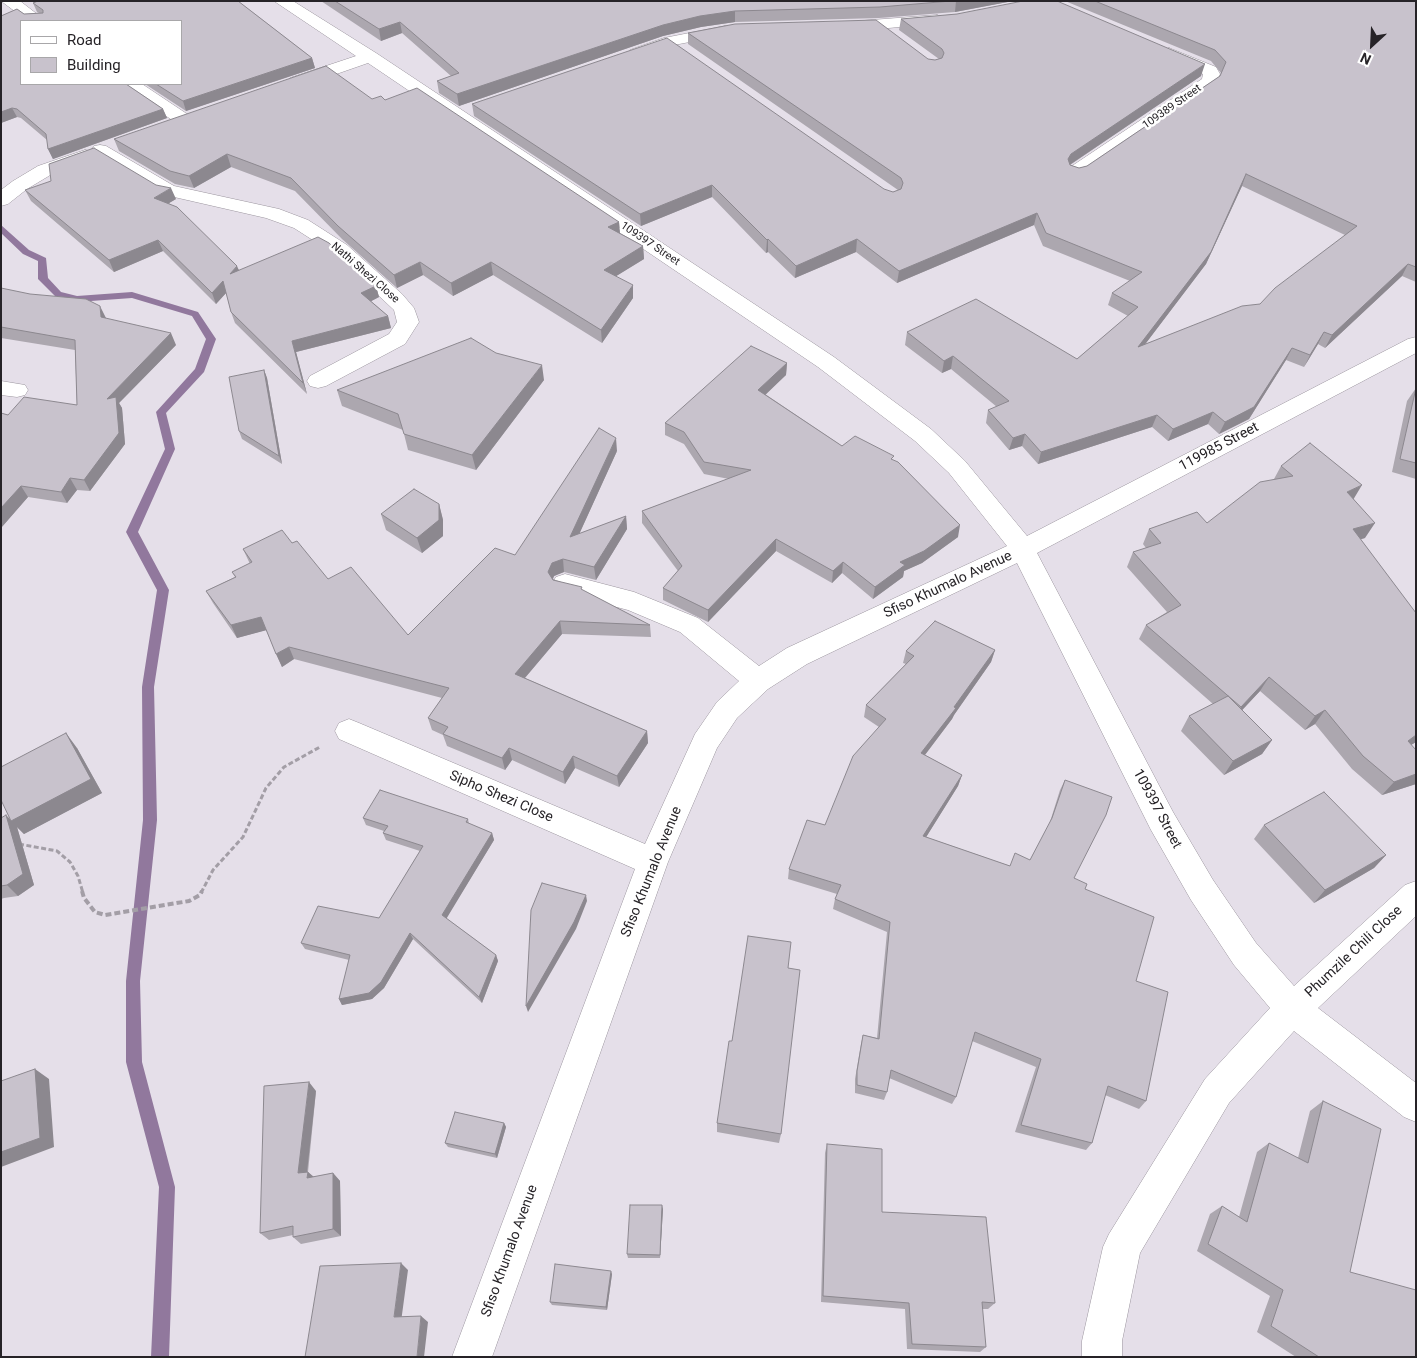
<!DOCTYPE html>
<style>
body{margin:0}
#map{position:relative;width:1417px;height:1358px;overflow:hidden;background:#e5dfe9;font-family:Roboto,sans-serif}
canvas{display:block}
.frame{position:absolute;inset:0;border:2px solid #262327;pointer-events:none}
.legend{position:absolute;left:20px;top:20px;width:162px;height:65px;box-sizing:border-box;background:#fff;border:1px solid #a8a7a9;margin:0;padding:6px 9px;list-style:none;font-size:15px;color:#262327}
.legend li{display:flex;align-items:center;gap:10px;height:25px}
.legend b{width:25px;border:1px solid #a8a7a9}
.north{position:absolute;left:1347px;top:20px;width:50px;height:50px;-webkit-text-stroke:4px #fff;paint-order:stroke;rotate:205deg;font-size:14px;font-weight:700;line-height:20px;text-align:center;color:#262327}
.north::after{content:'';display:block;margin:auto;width:18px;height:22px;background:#262327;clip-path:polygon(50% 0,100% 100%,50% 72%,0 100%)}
</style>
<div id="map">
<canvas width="1417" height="1358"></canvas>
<div class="frame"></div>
<ul class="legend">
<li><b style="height:6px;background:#fff"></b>Road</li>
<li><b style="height:14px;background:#c8c2cc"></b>Building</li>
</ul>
<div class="north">N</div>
</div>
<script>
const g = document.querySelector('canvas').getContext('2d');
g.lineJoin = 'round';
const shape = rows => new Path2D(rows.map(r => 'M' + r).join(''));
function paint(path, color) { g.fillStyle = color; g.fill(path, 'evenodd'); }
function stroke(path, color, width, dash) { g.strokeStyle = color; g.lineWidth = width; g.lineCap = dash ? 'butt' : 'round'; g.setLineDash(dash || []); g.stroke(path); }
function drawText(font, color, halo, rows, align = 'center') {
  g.font = font + ' Roboto,sans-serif'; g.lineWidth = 5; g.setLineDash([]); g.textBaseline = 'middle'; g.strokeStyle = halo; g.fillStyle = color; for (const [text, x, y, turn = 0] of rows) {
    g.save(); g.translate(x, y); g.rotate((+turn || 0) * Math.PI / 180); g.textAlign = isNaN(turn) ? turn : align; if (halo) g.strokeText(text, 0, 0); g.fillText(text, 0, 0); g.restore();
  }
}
paint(shape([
 [1,225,29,250,46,258,48,278,61,292,77,296,132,292,198,312,216,339,204,372,166,413,175,449,138,532,169,590,154,687,157,820,140,981,142,1062,175,1187,169,1357,151,1357,159,1187,126,1062,126,981,143,820,142,687,157,590,126,532,165,449,156,412,195,369,206,339,192,316,132,298,77,302,55,296,38,279,38,261,23,254,1,233,1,225]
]), '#91789d');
const street = shape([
 [1,1,20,1,46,21,28,21,1,1],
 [274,1,293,1,376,53,834,357,931,429,965,461,1027,536,1408,339,1416,337,1416,353,1037,553,1173,812,1213,880,1256,943,1294,986,1405,885,1416,881,1416,916,1318,1008,1416,1083,1416,1122,1404,1117,1294,1031,1229,1103,1140,1253,1122,1341,1122,1357,1082,1357,1082,1341,1103,1247,1109,1234,1205,1079,1270,1008,1234,965,1191,900,1151,830,1017,563,807,664,768,689,737,718,717,748,668,862,492,1357,452,1357,635,869,339,739,335,731,339,723,349,719,359,723,645,844,695,734,717,702,739,681,680,632,628,610,556,591,552,584,556,577,565,574,634,592,698,618,759,666,787,648,1007,546,949,473,915,441,818,367,368,63,302,86,290,86,288,82,290,78,356,56,274,1],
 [937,15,943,17,945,20,943,23,845,32,839,30,837,27,839,24,845,22,937,15],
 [725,26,731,28,733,31,731,34,674,45,636,58,630,56,628,53,630,50,664,38,725,26],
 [1169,48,1216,67,1220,74,1215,86,1083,176,1076,178,1069,176,1067,172,1069,168,1202,79,1203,74,1163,56,1161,53,1163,50,1169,48],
 [123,84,142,84,190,116,193,120,190,124,184,125,178,124,125,88,123,84],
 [100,145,106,146,174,186,279,209,308,220,347,245,402,294,414,308,419,322,405,344,326,386,318,388,310,386,307,381,310,376,389,334,397,322,394,310,333,253,294,228,266,218,161,194,94,154,91,150,94,146,100,145],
 [85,150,91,151,94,155,91,159,52,174,27,189,8,204,1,206,1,190,13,181,38,166,85,150],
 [1,381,25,385,28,390,25,395,17,397,1,395,1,381]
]);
stroke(street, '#9b959e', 1);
stroke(shape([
 [19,844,57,851,70,862,78,876,83,893],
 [201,893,213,870,243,837,266,788,284,767,320,747]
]), '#a39ea6', 3, [5, 2.5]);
stroke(shape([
 [82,891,84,898,95,912,105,915,189,901,200,895,202,891]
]), '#a39ea6', 4, [6, 3]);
paint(street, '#fff');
paint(shape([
 [38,1,238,1,312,58,315,68,186,111,145,84,181,84,181,21,21,21,21,84,126,84,163,109,167,118,53,159,48,149,47,140,21,118,17,117,1,123,1,16,17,9,24,14,39,13,37,12,33,3],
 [321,1,1013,1,955,12,879,18,735,22,701,27,663,36,459,106,439,93,437,81,451,76,402,33,381,41],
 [1065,1,1416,1,1416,282,1402,276,1325,348,1318,344,1304,367,1286,360,1249,419,1219,434,1208,424,1168,441,1152,427,1038,464,1022,446,1009,450,986,423,988,410,997,407,951,369,942,373,905,345,907,332,1077,359,1128,316,1108,305,1112,293,1130,281,1043,246,1034,225,897,283,856,252,795,278,768,252,766,253,712,197,641,226,474,116,472,104,893,192,898,190,688,44,688,33,935,60,939,59,899,30,901,19,957,14,1201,76,1070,165,1079,168,1087,166,1220,76,1221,73,1211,61],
 [1242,186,1345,235,1260,304,1145,344,1206,264],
 [372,99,385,100,619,222,620,233,643,246,644,259,616,276,633,298,602,343,493,275,453,296,423,275,397,288,342,239,295,191,231,167,194,188,175,184,119,151,114,139],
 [25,190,176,199,169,203,239,270,376,286,379,297,371,301,388,316,391,328,296,352,307,394,235,323,231,312,226,293,216,304,163,251,114,272,31,201],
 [1,288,106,318,106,319,176,345,119,403,122,408,125,444,90,491,77,490,67,503,28,497,1,528,1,413,8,415,77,405,75,350,1,338],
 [787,363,786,375,765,394,842,446,893,460,958,537,922,563,904,571,903,577,873,599,842,573,832,583,776,551,708,622,663,600,663,588,678,571,642,523,642,511,729,479,704,474,684,444,665,435,665,423],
 [264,370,267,378,282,464,242,439,239,431],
 [544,380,476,470,408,450,403,430,342,406,337,390],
 [1416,388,1416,479,1392,472,1407,401],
 [617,451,579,534,626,516,627,529,596,580,564,572,554,576,553,579,582,590,650,625,651,637,562,634,525,678,647,731,648,743,619,787,575,768,565,784,512,760,505,770,447,746,443,735,432,730,428,718,442,698,294,659,282,667,266,630,237,638,213,603,206,591,235,577,232,572,250,564,243,549,292,543,328,579,408,635,515,555],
 [1281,466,1354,499,1365,538,1361,539,1416,742,1411,745,1416,750,1416,784,1382,795,1352,769,1315,724,1305,730,1260,691,1242,710,1272,740,1262,754,1224,775,1181,731,1189,716,1213,704,1139,639,1146,625,1167,612,1127,567,1133,552,1146,548,1143,544,1149,529,1207,523,1274,479],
 [439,504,443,520,443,536,422,553,386,530,381,514],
 [995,650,991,662,954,715,952,719,925,755,962,775,958,786,926,837,1010,866,1030,860,1049,825,1060,790,1065,780,1074,878,1085,889,1136,981,1146,1101,1139,1109,1105,1095,1092,1143,1086,1150,1015,1132,1036,1067,972,1041,956,1097,952,1104,889,1078,887,1092,884,1100,855,1093,855,1079,861,1044,863,1035,877,1038,887,932,833,909,835,899,837,894,788,879,789,869,825,825,879,727,864,717,866,705,906,664,903,663,906,651],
 [77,748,102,793,24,834,17,827,34,885,18,896,4,898,1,899,1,818,11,821],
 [363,818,468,819,469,824,492,833,494,840,446,918,496,955,498,961,482,1003,413,939,384,988,372,999,342,1005,339,999,349,960,305,949,301,943,379,918,420,851,386,840,383,833,384,831,366,825],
 [1264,825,1386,855,1374,868,1314,903,1254,839],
 [732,1041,781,1134,779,1143,717,1132,717,1123],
 [316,1091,308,1172,314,1177,333,1173,340,1181,341,1236,301,1244,293,1237,293,1235,269,1240,260,1233],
 [1323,1101,1350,1272,1416,1357,1296,1357,1257,1332,1270,1296,1197,1251,1210,1214,1222,1206,1239,1217,1257,1152,1269,1143,1298,1158,1310,1111],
 [504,1123,506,1127,497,1158,448,1147,445,1143],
 [827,1144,882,1212,995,1303,988,1309,982,1309,986,1347,980,1352,907,1349,905,1309,821,1302,825,1153],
 [663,1209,660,1258,628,1258,627,1254],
 [612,1274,607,1310,552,1305,550,1302]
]), '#aca7af');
paint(shape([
 [956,1,1013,1,955,12],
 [735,11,735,22,701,27,663,36,459,106,457,94,663,25,700,16],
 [400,22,402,33,381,41,379,29],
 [312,58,315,68,186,111,183,101],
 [1205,64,1201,76,1068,166,1068,159,1071,154],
 [12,108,17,117,1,123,1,112],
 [163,109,167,118,53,159,48,149],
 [227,154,231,167,194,188,189,176],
 [1246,174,1242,186,1206,264,1134,359,1138,347],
 [712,185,712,197,641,226,640,214],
 [171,188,176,199,159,209,154,198],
 [1037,213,1034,225,897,283,899,271],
 [619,222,620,235,608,227],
 [768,239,768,252,766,253,767,240],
 [857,239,856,252,795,278,796,266],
 [158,240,163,251,114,272,109,260],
 [643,246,644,259,605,283,604,270],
 [420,262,423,275,397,288,394,275],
 [491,262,493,275,453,296,451,283],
 [1408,264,1402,276,1325,348,1332,335],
 [237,266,242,277,230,274],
 [223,281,227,292,216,304,212,293],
 [633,285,633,298,602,343,601,330],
 [376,286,379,297,364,305,361,293],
 [100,306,106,318,106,329,101,317],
 [388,316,391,328,296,352,307,394,303,383,292,341],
 [1324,332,1318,344,1304,367,1310,355],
 [171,333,176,345,119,403,122,408,125,444,90,491,84,480,107,399],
 [1292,348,1286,360,1249,419,1219,434,1225,422],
 [953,356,951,369,942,373,944,361],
 [787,363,786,375,758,402,758,390],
 [542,365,544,380,476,470,472,455],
 [264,370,267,378,282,464,279,456],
 [1213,412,1208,424,1168,441,1173,429],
 [1157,415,1152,427,1038,464,1041,452],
 [1025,434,1022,446,1009,450,1013,438],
 [616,438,617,451,572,550,570,537],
 [70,478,77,490,67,503,61,492],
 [1362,485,1353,500,1347,492],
 [21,486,28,497,1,528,1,508],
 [439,504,443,520,443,536,422,553,417,538],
 [626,516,627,529,596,580,594,567],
 [1375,523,1365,538,1343,544,1353,529],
 [960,525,958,537,922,563,904,571,903,577,873,599,875,587,900,562],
 [776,539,776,551,708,622,708,610],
 [563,559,564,572,554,576,550,585,548,572,552,563],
 [843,562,842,573,832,583,833,571],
 [261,617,267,630,237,638,231,625],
 [560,621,562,634,518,686,515,674],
 [289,647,294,659,282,667,276,654],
 [995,650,991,662,954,715,952,719,918,764,921,753],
 [1269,677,1260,691,1232,721,1241,707],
 [1325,710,1315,724,1305,730,1315,716],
 [647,731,648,743,619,787,617,776],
 [66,733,77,748,102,793,24,834,17,827,34,885,18,896,7,885,6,815,12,821],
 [1416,735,1416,742,1396,754,1408,741],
 [1272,740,1262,754,1224,775,1233,761],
 [509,748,512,760,505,770,502,758],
 [573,756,575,768,565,784,563,772],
 [1416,774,1416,784,1382,795,1394,782],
 [962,775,958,786,920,847,923,836],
 [492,833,494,840,445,921,442,915],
 [1386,855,1374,868,1314,903,1325,890],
 [586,895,587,901,576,929,528,1012,526,1006],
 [410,933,413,939,384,988,372,999,342,1005,339,999],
 [496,955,498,961,482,1003,479,997],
 [35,1069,49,1079,54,1147,1,1167,1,1152],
 [309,1082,316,1091,306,1181,298,1173],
 [504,1123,506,1127,497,1158,495,1154],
 [308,1172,316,1179,307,1178],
 [333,1173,340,1181,341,1236,333,1229],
 [662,1205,663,1209,660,1258,660,1255],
 [401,1263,408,1270,401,1322,394,1317],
 [611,1271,612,1274,607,1310,606,1307],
 [421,1316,428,1322,424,1357,417,1357]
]), '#8c888f');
const building = shape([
 [38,1,238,1,312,58,183,101,156,84,181,84,181,21,21,21,21,84,126,84,163,109,48,149,46,134,17,109,12,108,1,112,1,16,17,9,24,14,43,13,43,10,33,3,38,1],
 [335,1,951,1,880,7,735,11,700,16,663,25,457,94,437,81,459,73,400,22,379,29,335,1],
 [1023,1,1057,1,1205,64,1071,154,1068,159,1070,165,1079,168,1087,166,1220,76,1226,62,1215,50,1095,1,1416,1,1416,267,1408,264,1332,335,1324,332,1310,355,1292,348,1254,407,1225,422,1213,412,1173,429,1157,415,1041,452,1025,434,1013,438,988,410,1009,401,953,356,944,361,907,332,976,299,1077,359,1138,307,1112,293,1142,272,1046,233,1037,213,899,271,857,239,796,266,768,239,767,240,712,185,640,214,472,104,667,38,884,189,893,192,901,189,903,183,901,178,688,33,735,24,876,20,928,59,935,60,942,58,944,53,942,49,901,19,957,14,1023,1],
 [1246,174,1357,226,1275,288,1260,304,1242,306,1138,347,1211,252,1246,174],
 [326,66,372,99,381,96,385,100,417,88,619,222,608,227,643,246,604,270,633,285,601,330,491,262,451,283,420,262,394,275,338,226,291,178,227,154,189,176,170,171,114,139,326,66],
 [94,148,156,185,171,188,154,198,177,207,237,266,230,274,318,237,329,243,376,286,361,293,388,316,292,341,303,383,231,312,223,281,212,293,158,240,109,260,25,190,51,181,49,164,94,148],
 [1,288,30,294,86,299,100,306,101,317,171,333,107,399,116,397,119,433,84,480,70,478,61,492,21,486,1,508,1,413,8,415,24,397,77,405,75,340,1,327,1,288],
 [471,338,496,353,542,365,472,455,404,434,398,414,337,390,471,338],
 [751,346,787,363,758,390,842,446,855,436,894,456,891,459,898,462,960,525,924,551,900,562,905,565,875,587,843,562,833,571,776,539,708,610,663,588,682,566,642,511,751,470,704,462,684,432,665,423,751,346],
 [264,370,279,456,239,431,229,377,264,370],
 [1416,388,1416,463,1400,459,1416,388],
 [599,428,616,438,570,537,626,516,594,567,563,559,552,563,548,572,553,580,582,587,581,589,650,625,560,621,515,674,647,731,617,776,573,756,563,772,509,748,502,758,443,734,448,727,428,718,449,688,289,647,276,654,261,617,231,625,206,591,236,577,232,572,252,562,243,549,282,530,292,543,297,541,328,579,351,567,408,635,495,548,515,555,599,428],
 [1310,443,1362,485,1347,492,1375,523,1353,529,1416,613,1416,735,1408,741,1416,750,1416,774,1394,782,1363,756,1325,710,1315,716,1269,677,1241,707,1146,625,1181,605,1133,552,1161,543,1149,529,1197,512,1207,523,1260,482,1293,476,1281,466,1310,443],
 [414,489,439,504,439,520,417,538,381,514,414,489],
 [935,621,995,650,954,707,956,708,921,753,962,775,923,836,1010,866,1015,853,1030,860,1052,818,1065,780,1112,797,1106,815,1074,878,1087,884,1085,889,1154,917,1136,981,1168,992,1146,1101,1108,1086,1092,1143,1021,1125,1041,1059,975,1032,956,1097,891,1070,887,1092,857,1085,857,1071,863,1035,879,1039,890,922,835,899,841,885,789,869,807,820,825,825,853,756,886,719,866,705,914,656,906,651,935,621],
 [1228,696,1272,740,1233,761,1189,716,1228,696],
 [66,733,91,779,11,821,1,800,1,767,66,733],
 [380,790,468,819,466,822,492,833,442,915,496,955,479,997,410,933,381,982,369,993,339,999,350,955,301,943,318,906,379,918,423,846,383,833,388,826,363,818,380,790],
 [1324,792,1386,855,1325,890,1264,825,1324,792],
 [6,815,23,874,7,885,1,886,1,818,6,815],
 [542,883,586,895,574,922,526,1006,531,910,542,883],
 [748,936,791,942,788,968,800,970,781,1134,717,1123,729,1041,732,1041,748,936],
 [35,1069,40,1138,1,1152,1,1081,35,1069],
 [309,1082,298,1173,308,1172,307,1178,333,1173,333,1229,293,1237,293,1226,260,1233,264,1086,309,1082],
 [1323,1101,1381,1129,1350,1272,1416,1290,1416,1357,1319,1357,1271,1326,1283,1290,1208,1244,1222,1206,1247,1222,1269,1143,1308,1163,1323,1101],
 [455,1112,504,1123,495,1154,445,1143,455,1112],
 [827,1144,882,1149,882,1212,986,1217,995,1303,982,1302,986,1347,912,1344,909,1303,823,1296,827,1144],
 [630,1205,662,1205,660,1255,627,1254,630,1205],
 [401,1263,394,1317,421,1316,417,1357,305,1357,320,1266,401,1263],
 [555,1264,611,1271,606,1307,550,1302,555,1264]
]);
paint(building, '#c8c2cc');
stroke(building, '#8c888f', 1);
drawText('11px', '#262327', '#fff', [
 ["109389 Street",1172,107,-35],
 ["109397 Street",650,244,34],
 ["Nathi Shezi Close",365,273,41]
]);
drawText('14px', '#262327', '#fff', [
 ["119985 Street",1219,447,-28],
 ["Sfiso Khumalo Avenue",948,585,-25],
 ["Sipho Shezi Close",501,797,23],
 ["109397 Street",1157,809,62],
 ["Sfiso Khumalo Avenue",652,872,-68],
 ["Phumzile Chili Close",1354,952,-43],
 ["Sfiso Khumalo Avenue",510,1251,-70]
]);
</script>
